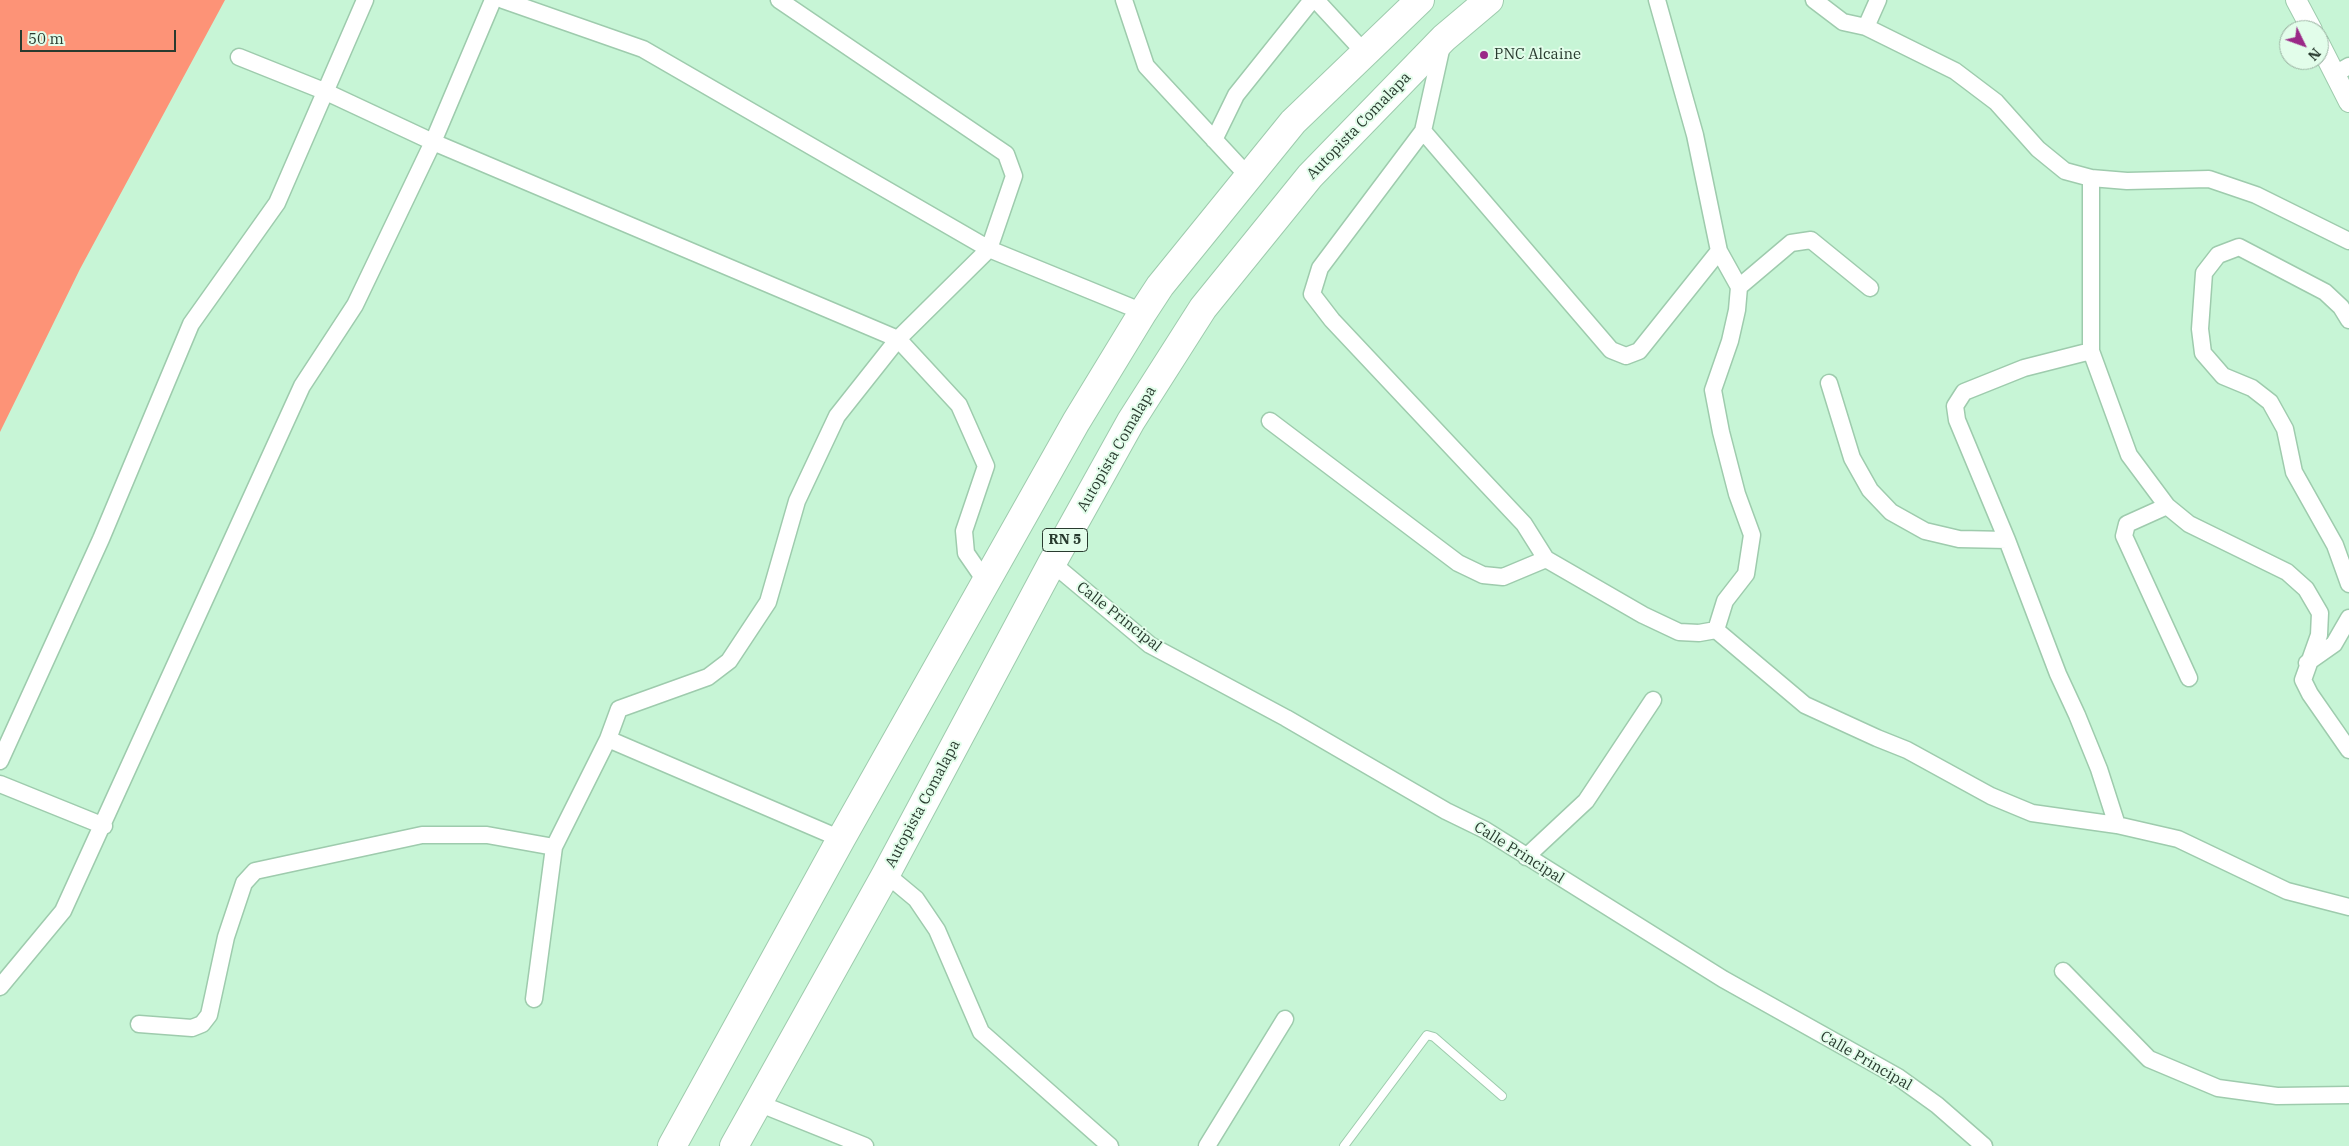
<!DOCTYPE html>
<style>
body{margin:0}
#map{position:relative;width:2349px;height:1146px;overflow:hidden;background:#c7f5d6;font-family:"IBM Plex Serif",serif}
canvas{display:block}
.north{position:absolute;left:2279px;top:20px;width:50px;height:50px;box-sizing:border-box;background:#e2fdea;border:1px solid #98af9f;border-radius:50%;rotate:132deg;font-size:14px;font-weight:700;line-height:20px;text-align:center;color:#293b2f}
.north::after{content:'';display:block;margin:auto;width:18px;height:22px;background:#9a2987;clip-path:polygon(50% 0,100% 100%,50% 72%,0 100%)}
.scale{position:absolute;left:20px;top:30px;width:156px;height:22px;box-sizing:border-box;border:2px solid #293b2f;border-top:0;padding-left:6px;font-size:15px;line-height:18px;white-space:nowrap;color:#293b2f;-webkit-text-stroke:4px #e2fdea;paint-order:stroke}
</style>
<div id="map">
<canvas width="2349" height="1146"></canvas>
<div class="north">N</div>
<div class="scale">50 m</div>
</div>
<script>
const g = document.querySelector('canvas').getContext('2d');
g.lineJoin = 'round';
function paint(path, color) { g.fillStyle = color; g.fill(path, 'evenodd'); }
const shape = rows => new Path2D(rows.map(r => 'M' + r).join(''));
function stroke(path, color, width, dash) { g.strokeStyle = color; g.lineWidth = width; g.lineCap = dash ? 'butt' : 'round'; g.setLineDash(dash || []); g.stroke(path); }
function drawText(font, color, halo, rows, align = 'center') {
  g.font = font + ' "IBM Plex Serif",serif'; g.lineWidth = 4; g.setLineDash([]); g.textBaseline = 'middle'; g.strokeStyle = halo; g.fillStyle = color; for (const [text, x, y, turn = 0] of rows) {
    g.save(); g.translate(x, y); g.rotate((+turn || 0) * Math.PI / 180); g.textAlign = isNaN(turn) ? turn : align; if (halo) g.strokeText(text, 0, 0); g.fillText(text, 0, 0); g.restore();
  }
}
paint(shape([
 [0,0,225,0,80,269,0,432]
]), '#fd9377');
const service = shape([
 [1344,1146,1427,1035,1434,1037,1502,1096]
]);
const minor = shape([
 [503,0,643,49,989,249,1143,312],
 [1124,0,1146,66,1248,176],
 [1316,0,1364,52],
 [1657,0,1695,135,1719,251,1739,287,1737,310,1730,341,1713,390,1721,432,1737,494,1752,535,1746,574,1725,601,1716,630,1805,705,1877,738,1907,750,1991,796,2032,813,2117,825,2178,839,2287,891,2349,907],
 [1814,0,1843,22,1866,27,1955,71,1996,102,2038,149,2065,171,2091,178,2127,181,2209,179,2256,195,2349,241],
 [1866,27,1878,0],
 [1443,41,1423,131,1611,350,1626,356,1639,351,1719,251],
 [239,57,324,91,433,142,898,339,959,405,986,466,964,531,966,553,986,582],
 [2335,74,2349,66],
 [1423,131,1320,268,1312,294,1332,320,1524,524,1546,559,1643,615,1679,632,1699,633,1716,630],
 [1214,140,1236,95,1312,0],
 [2091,178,2091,351,2129,455,2167,506,2189,524,2287,572,2306,589,2320,613,2319,635,2303,680,2310,694,2349,750],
 [1739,287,1791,243,1811,240,1870,288],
 [2349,320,2341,307,2325,292,2239,247,2218,255,2204,273,2200,329,2203,353,2223,376,2252,388,2270,402,2285,429,2294,472,2335,545,2349,584],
 [2091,351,2024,368,1964,392,1955,406,1957,420,2007,540,2058,674,2077,715,2099,769,2117,825],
 [1829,383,1852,458,1870,490,1891,512,1925,531,1959,539,2007,540],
 [1270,421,1458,563,1483,575,1503,577,1546,559],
 [2167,506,2127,524,2124,536,2189,678],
 [1052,563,1150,645,1286,718,1446,811,1485,830,1723,979,1898,1077,1937,1105,1984,1146],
 [2307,663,2334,644,2349,618],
 [608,739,841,839],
 [0,761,101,539,191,324,277,203,365,0],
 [0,784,104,826],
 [1526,857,1586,801,1653,700],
 [886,874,916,899,937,930,981,1032,1110,1146],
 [2063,971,2149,1059,2218,1088,2277,1096,2349,1095],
 [0,987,63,911,302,386,355,305,433,142,493,0],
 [534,999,554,847,608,739,619,709,708,677,729,661,768,602,797,501,837,416,898,339,989,249,1014,176,1006,154,779,0],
 [139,1024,192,1028,202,1024,209,1015,226,937,244,883,255,871,422,835,487,835,554,847],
 [758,1103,865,1146],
 [1207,1146,1285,1019]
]);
const tertiary = shape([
 [2296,0,2312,30],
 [2319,43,2349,102]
]);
const trunk = shape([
 [672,1146,841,839,1076,422,1143,312,1160,286,1293,122,1420,0],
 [734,1146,886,874,1052,563,1131,421,1203,308,1310,176,1444,38,1489,0]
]);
stroke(service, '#9ecbad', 10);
stroke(minor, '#9ecbad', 19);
stroke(tertiary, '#9ecbad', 22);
stroke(trunk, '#9ecbad', 30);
stroke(service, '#fff', 8);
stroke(minor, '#fff', 16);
stroke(tertiary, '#fff', 20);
stroke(trunk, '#fff', 28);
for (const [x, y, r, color] of [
 [1484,55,5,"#9a2987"]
]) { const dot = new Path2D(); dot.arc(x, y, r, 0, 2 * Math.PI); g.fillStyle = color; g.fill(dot); stroke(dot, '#e2fdea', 2); }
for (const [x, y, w] of [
 [1065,540,45]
]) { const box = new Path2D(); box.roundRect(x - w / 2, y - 11.5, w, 23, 4); g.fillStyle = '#e2fdea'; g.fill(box); stroke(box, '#293b2f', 1); }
drawText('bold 14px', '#293b2f', null, [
 ["RN 5",1065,540]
]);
drawText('15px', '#293b2f', '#e2fdea', [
 ["PNC Alcaine",1494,55]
], 'left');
drawText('15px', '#293b2f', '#e2fdea', [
 ["Autopista Comalapa",1359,126,-46],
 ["Autopista Comalapa",1117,449,-60],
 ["Calle Principal",1119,617,38],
 ["Autopista Comalapa",923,804,-62],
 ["Calle Principal",1519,853,32],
 ["Calle Principal",1866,1061,30]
]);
</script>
